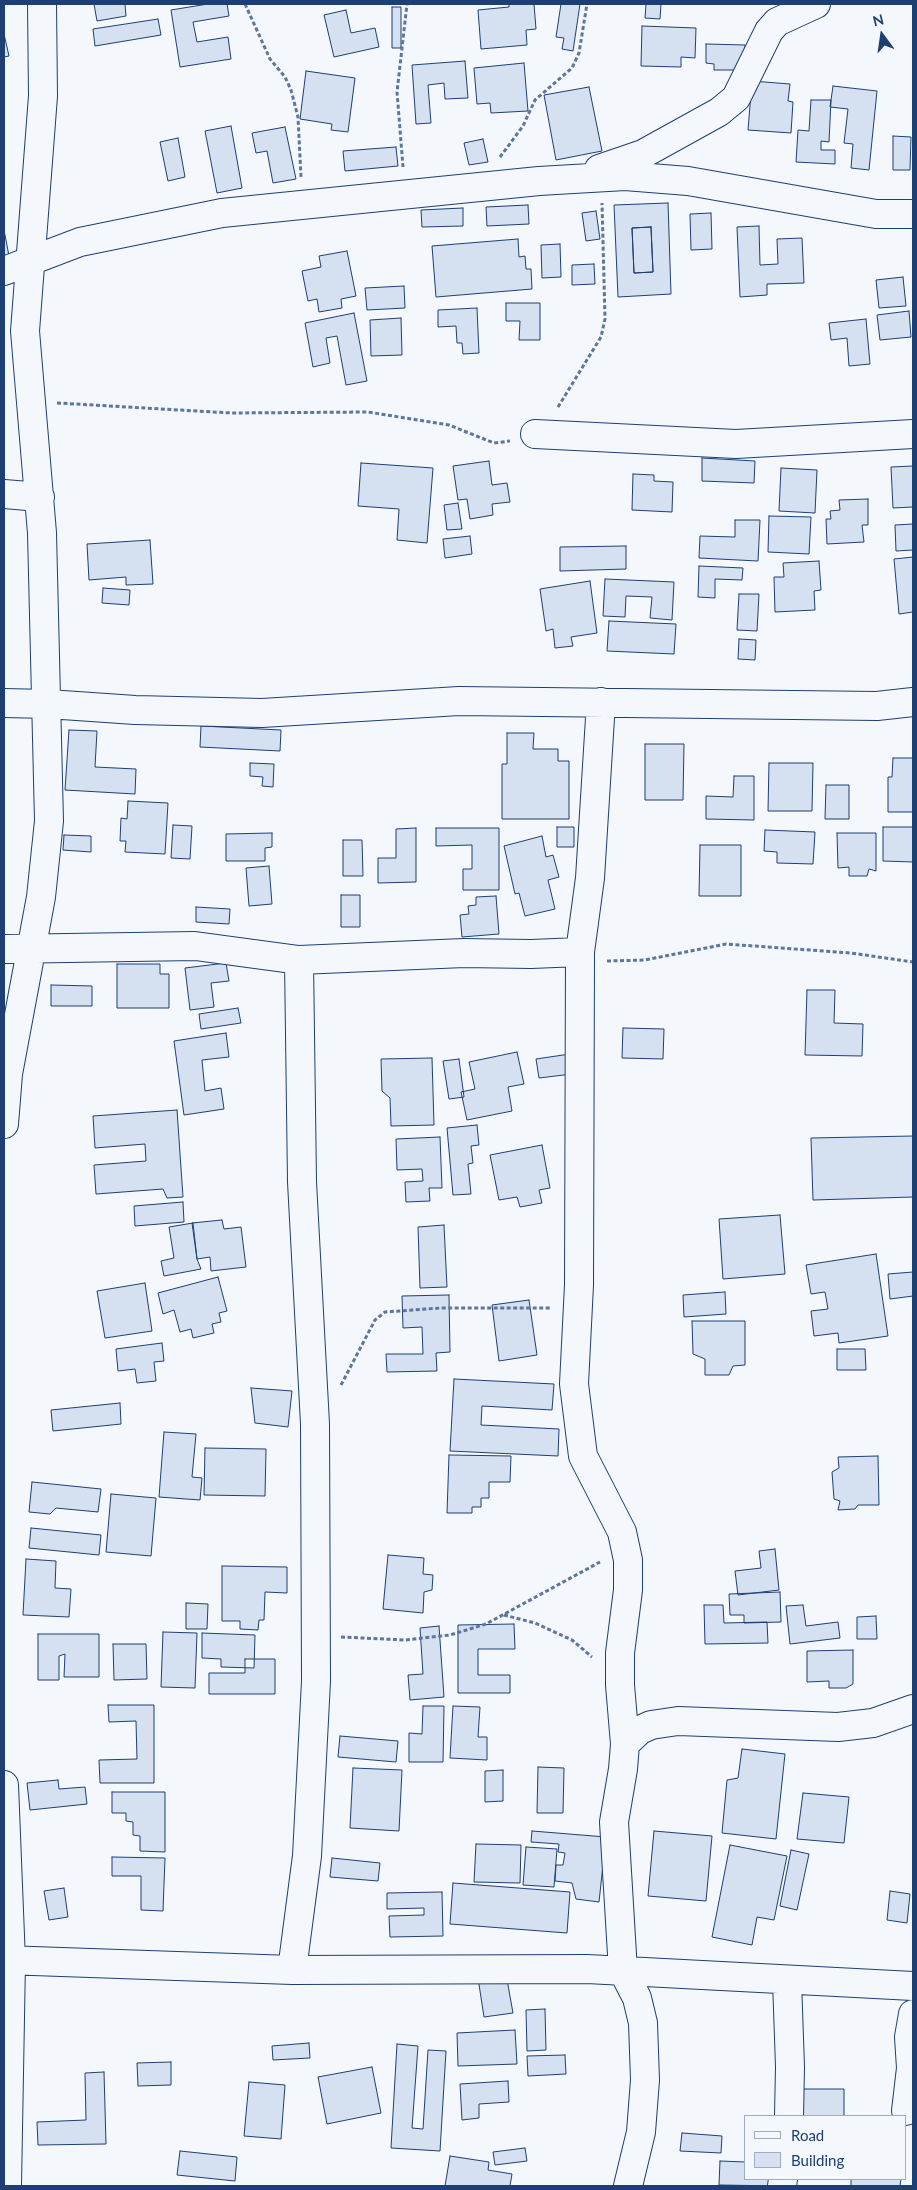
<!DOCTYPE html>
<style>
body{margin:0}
#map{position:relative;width:917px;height:2190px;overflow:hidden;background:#f4f7fb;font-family:Lato,sans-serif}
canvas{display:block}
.frame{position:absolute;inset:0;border:5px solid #1d3f73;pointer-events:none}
.legend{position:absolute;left:744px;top:2115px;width:162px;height:65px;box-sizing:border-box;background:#f4f7fb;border:1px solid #9eadc5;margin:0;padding:6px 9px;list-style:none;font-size:15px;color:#1d3f73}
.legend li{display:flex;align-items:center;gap:10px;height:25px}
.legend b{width:25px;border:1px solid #9eadc5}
.north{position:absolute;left:857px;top:10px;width:50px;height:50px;-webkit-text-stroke:4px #f4f7fb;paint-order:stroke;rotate:346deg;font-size:14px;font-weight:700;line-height:20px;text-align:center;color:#1d3f73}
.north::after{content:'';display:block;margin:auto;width:18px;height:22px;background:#1d3f73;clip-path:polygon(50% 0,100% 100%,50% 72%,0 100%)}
</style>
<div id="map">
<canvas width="917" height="2190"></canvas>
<div class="frame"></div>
<ul class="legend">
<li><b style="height:6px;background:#f4f7fb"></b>Road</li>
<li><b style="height:14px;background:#d5e0f0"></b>Building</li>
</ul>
<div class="north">N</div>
</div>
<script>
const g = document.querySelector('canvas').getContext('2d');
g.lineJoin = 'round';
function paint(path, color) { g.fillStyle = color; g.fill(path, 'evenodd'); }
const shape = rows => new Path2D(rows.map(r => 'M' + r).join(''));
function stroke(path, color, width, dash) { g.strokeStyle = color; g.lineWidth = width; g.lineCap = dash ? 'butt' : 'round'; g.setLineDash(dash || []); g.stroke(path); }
const building = shape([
 [94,4,125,4,126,16,97,21,94,4],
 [208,4,227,4,229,16,193,22,197,42,228,37,231,59,180,67,171,10,208,4],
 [509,4,534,4,536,29,526,30,527,45,481,49,478,10,509,7,509,4],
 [561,4,580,4,573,51,562,49,564,38,556,37,561,4],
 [646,4,661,4,660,19,645,18,646,4],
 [392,7,401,7,401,48,392,48,392,7],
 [346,10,351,33,375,28,379,47,334,57,324,15,346,10],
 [158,19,161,35,95,46,93,29,158,19],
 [642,26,696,28,695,58,681,57,681,67,641,66,642,26],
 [4,34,9,56,4,57,4,34],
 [706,44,745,45,745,70,714,70,714,64,706,63,706,44],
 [465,61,468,98,445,99,444,83,428,85,431,123,416,124,412,65,465,61],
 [524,63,528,111,491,113,490,103,477,104,474,68,524,63],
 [306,71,355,78,348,132,331,130,332,124,300,119,306,71],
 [752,81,790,84,788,101,793,102,791,133,748,130,752,81],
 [833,86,877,91,869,170,851,168,853,144,844,143,848,109,830,107,833,86],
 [589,87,602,151,556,160,544,95,589,87],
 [811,100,831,100,829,142,821,141,821,150,835,150,835,164,796,162,798,130,809,131,811,100],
 [231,126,242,188,217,193,205,131,231,126],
 [285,127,296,179,273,183,267,151,256,153,252,133,285,127],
 [893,136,911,137,910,170,893,170,893,136],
 [178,138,185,177,168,181,160,142,178,138],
 [483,139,488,162,469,165,464,143,483,139],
 [396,147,398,166,345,171,343,151,396,147],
 [668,203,671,294,618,297,614,205,668,203],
 [651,227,653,272,634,273,632,228,651,227],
 [528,205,529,224,487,226,486,207,528,205],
 [463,208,463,226,422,227,421,210,463,208],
 [596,211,600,239,586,241,582,213,596,211],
 [711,213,712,249,691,250,690,214,711,213],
 [759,226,760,265,778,264,777,239,802,238,804,283,767,284,767,295,740,297,737,227,759,226],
 [651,227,653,272,634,273,632,228,651,227],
 [4,230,10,261,4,262,4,230],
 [518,239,519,257,525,256,526,269,531,269,532,289,436,297,432,246,518,239],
 [560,244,561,277,542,278,541,245,560,244],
 [347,251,356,296,341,299,342,308,319,312,317,299,308,301,302,271,321,267,319,256,347,251],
 [594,264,595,284,572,285,572,265,594,264],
 [903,277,906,306,879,308,876,280,903,277],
 [404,286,405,308,367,310,365,288,404,286],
 [506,303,540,303,540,340,519,340,520,321,506,321,506,303],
 [477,308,479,353,463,354,462,343,457,343,456,326,438,327,438,310,477,308],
 [909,311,911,337,880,340,877,315,909,311],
 [354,313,367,381,346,385,337,336,326,338,330,363,313,367,305,323,354,313],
 [401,318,402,355,371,356,370,320,401,318],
 [866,319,870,364,849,366,847,338,831,340,829,323,866,319],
 [702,458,755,461,754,483,702,481,702,458],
 [489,461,492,485,507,483,510,502,492,504,493,515,470,519,467,499,458,500,453,466,489,461],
 [361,463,433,468,427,543,397,540,399,509,358,506,361,463],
 [913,466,913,507,893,508,891,467,913,466],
 [781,468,817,470,815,513,779,511,781,468],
 [633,474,654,475,654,481,673,482,672,512,632,510,633,474],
 [868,499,868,525,862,525,864,542,827,544,826,519,831,519,830,511,840,510,839,500,868,499],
 [458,503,462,529,447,530,444,505,458,503],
 [769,516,811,517,809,554,768,552,769,516],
 [735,520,760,520,758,561,699,558,700,536,735,537,735,520],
 [913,524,913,550,896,551,895,525,913,524],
 [470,536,472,554,445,558,443,539,470,536],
 [150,540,153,584,126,585,126,577,89,580,87,544,150,540],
 [626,546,626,569,560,571,560,547,626,546],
 [913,557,913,612,899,614,894,559,913,557],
 [819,561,821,590,814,591,815,610,775,612,774,577,784,577,783,563,819,561],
 [699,566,743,568,742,580,715,579,715,598,698,597,699,566],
 [605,579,674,582,672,620,650,618,652,597,626,596,625,617,603,616,605,579],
 [590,581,597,633,571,637,573,646,555,648,553,629,546,631,540,589,590,581],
 [103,588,130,590,129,605,102,603,103,588],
 [739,594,759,594,757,631,737,630,739,594],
 [609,621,676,624,674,654,607,651,609,621],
 [739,639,756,640,755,660,738,659,739,639],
 [201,726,281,730,280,751,200,747,201,726],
 [69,730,97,731,95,767,136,769,135,794,65,790,69,730],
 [507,733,534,733,533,749,558,749,558,761,569,761,569,819,502,819,502,764,507,764,507,733],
 [645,744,684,744,683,800,645,800,645,744],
 [893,758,913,758,913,812,888,812,888,777,892,777,893,758],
 [250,763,274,764,273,787,262,786,263,777,250,776,250,763],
 [769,763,813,763,812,811,768,811,769,763],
 [734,776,754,776,754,820,706,819,706,796,733,797,734,776],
 [826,785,849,785,849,819,825,819,826,785],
 [128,801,168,803,165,854,125,852,126,841,120,841,121,818,127,819,128,801],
 [173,825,192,826,190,859,171,858,173,825],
 [557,827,574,827,574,847,557,847,557,827],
 [883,827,913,827,913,862,883,861,883,827],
 [416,828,416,882,378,883,378,858,396,858,396,829,416,828],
 [436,828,499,828,499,890,463,890,463,869,472,869,472,845,436,846,436,828],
 [765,830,815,832,813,864,777,863,777,852,764,851,765,830],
 [272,833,272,847,265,848,265,861,226,861,226,834,272,833],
 [837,833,876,833,876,871,869,869,867,876,849,876,849,867,838,868,837,833],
 [64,835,91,836,91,852,63,850,64,835],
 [542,836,546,857,553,855,559,877,548,880,555,909,525,916,519,893,515,894,504,846,542,836],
 [343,840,362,840,363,876,343,876,343,840],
 [700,845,741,845,741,896,699,896,700,845],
 [269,866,272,904,249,906,246,868,269,866],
 [341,895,360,895,360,927,341,927,341,895],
 [496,896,499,934,462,937,460,915,469,914,468,906,476,905,476,897,496,896],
 [196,907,230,909,229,924,196,922,196,907],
 [226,963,229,981,211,983,214,1007,190,1010,185,968,226,963],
 [117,964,160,964,160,974,169,974,169,1008,117,1008,117,964],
 [51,985,92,986,92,1006,51,1006,51,985],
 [807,990,835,990,834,1023,863,1024,862,1056,805,1055,807,990],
 [238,1008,241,1023,201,1029,199,1014,238,1008],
 [623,1028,664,1029,663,1059,622,1058,623,1028],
 [226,1033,229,1057,202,1060,205,1091,221,1088,224,1109,184,1115,174,1041,226,1033],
 [517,1052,524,1084,508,1087,512,1111,467,1120,461,1092,475,1089,469,1062,517,1052],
 [570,1054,572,1074,539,1078,536,1059,570,1054],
 [432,1058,434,1125,391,1126,390,1098,382,1091,381,1059,432,1058],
 [459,1059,464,1097,449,1099,443,1061,459,1059],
 [177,1110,183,1197,167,1198,163,1189,96,1194,94,1165,146,1161,145,1144,95,1148,93,1116,177,1110],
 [477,1125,479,1145,471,1146,473,1163,468,1164,471,1194,453,1195,447,1128,477,1125],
 [913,1136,913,1197,813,1200,811,1138,913,1136],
 [440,1137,442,1188,429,1188,430,1201,406,1202,405,1182,423,1181,422,1169,397,1170,396,1139,440,1137],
 [542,1145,550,1188,539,1190,542,1203,520,1207,517,1197,499,1200,490,1155,542,1145],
 [183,1202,184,1222,135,1226,134,1206,183,1202],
 [780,1215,785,1274,723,1279,719,1219,780,1215],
 [222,1220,224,1229,241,1227,246,1267,211,1271,210,1257,197,1259,192,1223,222,1220],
 [193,1223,197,1259,201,1269,164,1276,161,1261,174,1258,169,1227,193,1223],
 [444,1225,447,1287,420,1288,418,1227,444,1225],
 [876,1254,888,1336,839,1343,838,1333,814,1336,811,1311,828,1309,825,1292,811,1294,806,1265,876,1254],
 [913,1272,913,1296,890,1299,888,1274,913,1272],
 [218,1277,227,1311,219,1313,221,1322,212,1324,214,1333,193,1338,191,1329,180,1332,174,1310,163,1314,158,1293,218,1277],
 [145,1283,152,1331,105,1338,97,1291,145,1283],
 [725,1292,726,1314,684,1317,683,1295,725,1292],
 [449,1295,450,1352,436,1353,437,1371,387,1372,386,1354,423,1354,422,1327,403,1328,402,1296,449,1295],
 [529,1300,537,1355,499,1361,492,1305,529,1300],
 [692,1321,745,1321,745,1365,733,1366,729,1375,705,1375,705,1359,693,1354,692,1321],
 [162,1343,164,1361,154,1362,156,1381,137,1383,135,1369,118,1371,116,1349,162,1343],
 [837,1349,865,1349,866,1370,837,1370,837,1349],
 [454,1379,554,1384,552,1410,482,1406,481,1425,559,1429,558,1456,450,1451,454,1379],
 [251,1388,292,1391,288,1427,255,1423,251,1388],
 [120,1403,121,1424,53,1431,51,1410,120,1403],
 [164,1432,196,1434,192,1477,202,1478,200,1500,159,1497,164,1432],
 [205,1448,266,1449,265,1496,204,1495,205,1448],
 [449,1455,511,1456,510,1482,489,1482,489,1498,481,1498,481,1507,472,1507,472,1513,447,1513,449,1455],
 [878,1456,879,1505,858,1505,855,1509,838,1510,840,1501,834,1499,832,1472,839,1468,838,1457,878,1456],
 [32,1482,101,1489,98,1512,56,1508,50,1514,29,1512,32,1482],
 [111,1494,156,1498,151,1556,106,1552,111,1494],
 [31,1528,101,1535,99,1555,29,1548,31,1528],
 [775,1549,779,1590,738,1595,735,1571,761,1568,759,1551,775,1549],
 [388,1555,424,1558,423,1574,433,1575,432,1590,424,1592,423,1613,383,1609,388,1555],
 [26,1559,56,1561,55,1588,71,1589,69,1617,23,1615,26,1559],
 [222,1566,287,1567,287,1593,265,1592,264,1620,259,1620,258,1630,240,1629,240,1621,222,1621,222,1566],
 [780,1592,781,1622,744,1623,744,1615,730,1615,729,1594,780,1592],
 [186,1603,208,1604,207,1629,186,1629,186,1603],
 [704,1605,723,1605,724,1623,767,1622,768,1643,705,1644,704,1605],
 [803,1605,806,1626,838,1622,840,1638,790,1644,786,1606,803,1605],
 [876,1616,877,1639,857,1639,857,1617,876,1616],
 [514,1624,515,1649,478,1649,478,1675,510,1675,510,1693,458,1693,458,1625,514,1624],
 [439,1626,444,1697,410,1700,408,1675,423,1674,420,1628,439,1626],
 [163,1632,197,1633,195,1688,161,1687,163,1632],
 [202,1633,255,1635,254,1668,221,1667,221,1659,202,1658,202,1633],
 [38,1634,99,1634,99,1677,64,1677,65,1654,59,1656,59,1680,38,1680,38,1634],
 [113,1644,146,1644,147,1679,114,1680,113,1644],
 [853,1650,853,1684,846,1688,829,1688,829,1681,807,1682,807,1651,853,1650],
 [245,1659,275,1659,275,1694,209,1694,209,1673,245,1673,245,1659],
 [108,1705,154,1705,154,1783,100,1783,99,1760,137,1759,136,1721,109,1722,108,1705],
 [423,1706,444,1706,443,1762,409,1762,409,1733,422,1734,423,1706],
 [453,1706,480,1707,478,1737,487,1737,487,1760,450,1758,453,1706],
 [340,1736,398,1741,396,1762,338,1757,340,1736],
 [742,1749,785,1754,776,1839,722,1833,727,1780,738,1778,742,1749],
 [538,1767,564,1768,563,1813,537,1813,538,1767],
 [353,1768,402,1770,399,1831,350,1828,353,1768],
 [503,1770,503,1801,485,1802,485,1771,503,1770],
 [58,1780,59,1789,85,1787,87,1804,30,1810,27,1783,58,1780],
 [112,1792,165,1792,165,1852,140,1851,140,1836,133,1835,133,1822,126,1821,126,1813,112,1813,112,1792],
 [803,1793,849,1797,844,1843,797,1839,803,1793],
 [532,1831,606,1837,599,1902,576,1899,572,1883,555,1881,556,1865,563,1865,565,1853,558,1852,559,1844,531,1842,532,1831],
 [654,1831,712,1836,706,1901,648,1896,654,1831],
 [476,1844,521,1845,520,1883,474,1882,476,1844],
 [730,1845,787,1856,774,1920,757,1917,752,1945,712,1937,730,1845],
 [526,1847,557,1849,554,1887,523,1885,526,1847],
 [791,1850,809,1854,797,1910,780,1906,791,1850],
 [112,1857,165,1858,163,1911,141,1910,141,1876,112,1876,112,1857],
 [332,1858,380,1863,378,1881,330,1877,332,1858],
 [453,1883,570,1892,567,1933,450,1924,453,1883],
 [64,1888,68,1917,49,1920,44,1891,64,1888],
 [890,1891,910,1894,907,1923,887,1920,890,1891],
 [442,1892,443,1936,390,1937,389,1916,424,1915,424,1908,387,1909,387,1893,442,1892],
 [506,1974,513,2013,484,2017,478,1978,506,1974],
 [545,2009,546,2050,527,2051,526,2010,545,2009],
 [515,2030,517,2064,458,2066,457,2033,515,2030],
 [309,2043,310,2058,273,2060,272,2046,309,2043],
 [397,2044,418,2046,412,2128,423,2129,428,2050,446,2051,440,2151,391,2148,397,2044],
 [565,2055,566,2074,528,2076,527,2056,565,2055],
 [171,2062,171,2085,138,2086,137,2063,171,2062],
 [372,2067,381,2113,327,2124,318,2077,372,2067],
 [104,2072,106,2144,38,2145,37,2122,86,2120,85,2073,104,2072],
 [508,2081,509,2102,479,2104,479,2118,462,2120,460,2084,508,2081],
 [249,2082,285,2085,281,2139,244,2136,249,2082],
 [799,2089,844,2089,844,2116,799,2116,799,2089],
 [682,2133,722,2136,721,2153,680,2151,682,2133],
 [525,2148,527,2161,495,2165,493,2152,525,2148],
 [180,2151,237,2157,235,2181,177,2175,180,2151],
 [450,2156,489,2162,488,2170,512,2174,510,2186,445,2186,450,2156],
 [720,2161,746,2162,746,2179,783,2179,783,2186,719,2185,720,2161],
 [851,2179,901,2179,900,2186,851,2186,851,2179]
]);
paint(building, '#d5e0f0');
stroke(building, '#1d3f73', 1);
const minor = shape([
 [599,169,643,154,719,112,736,98,769,31,777,22,816,4],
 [4,271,80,242,222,213,539,181,625,176,688,181,876,214,913,214],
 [535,434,736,444,913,434],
 [4,494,40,497],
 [4,703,48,704,135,710,262,713,459,701,877,706,913,702],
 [4,949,195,946,299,960,464,953,531,954,580,952,590,878,601,702],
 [580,952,579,1285,574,1384,583,1456,622,1532,628,1560,628,1590,620,1653,620,1685,625,1744,623,1769,614,1822,623,1971,637,1998,643,2023,645,2080,641,2132,628,2186],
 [4,1124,8,1074,41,897,49,821,42,533,25,331,43,96,42,4],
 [625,1744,640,1730,651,1725,678,1721,838,1727,873,1723,913,1709],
 [4,1785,11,1961,7,2186],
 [4,1960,292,1970,587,1969,913,1986],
 [292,1970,307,1856,316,1681,315,1424,302,1182,299,960],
 [787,1980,790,2067,789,2116],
 [906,2111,911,2068,909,2037,913,2014],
 [782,2186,783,2179]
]);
stroke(minor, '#1d3f73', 30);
stroke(shape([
 [245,4,270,59,285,77,291,90,298,117,301,177],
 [500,157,523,126,535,100,572,68,579,53,587,4],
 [403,167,397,92,407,4],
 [57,403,232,413,368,412,449,425,494,443,510,441],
 [558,407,601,337,605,319,602,203],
 [607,961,645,960,726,944,851,953,913,962],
 [341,1385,375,1320,385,1312,441,1308,550,1308],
 [504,1615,535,1623,572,1640,592,1657],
 [341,1637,405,1640,450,1635,486,1624,600,1562]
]), '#5e769c', 3, [4, 2.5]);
stroke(minor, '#f4f7fb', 28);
</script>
